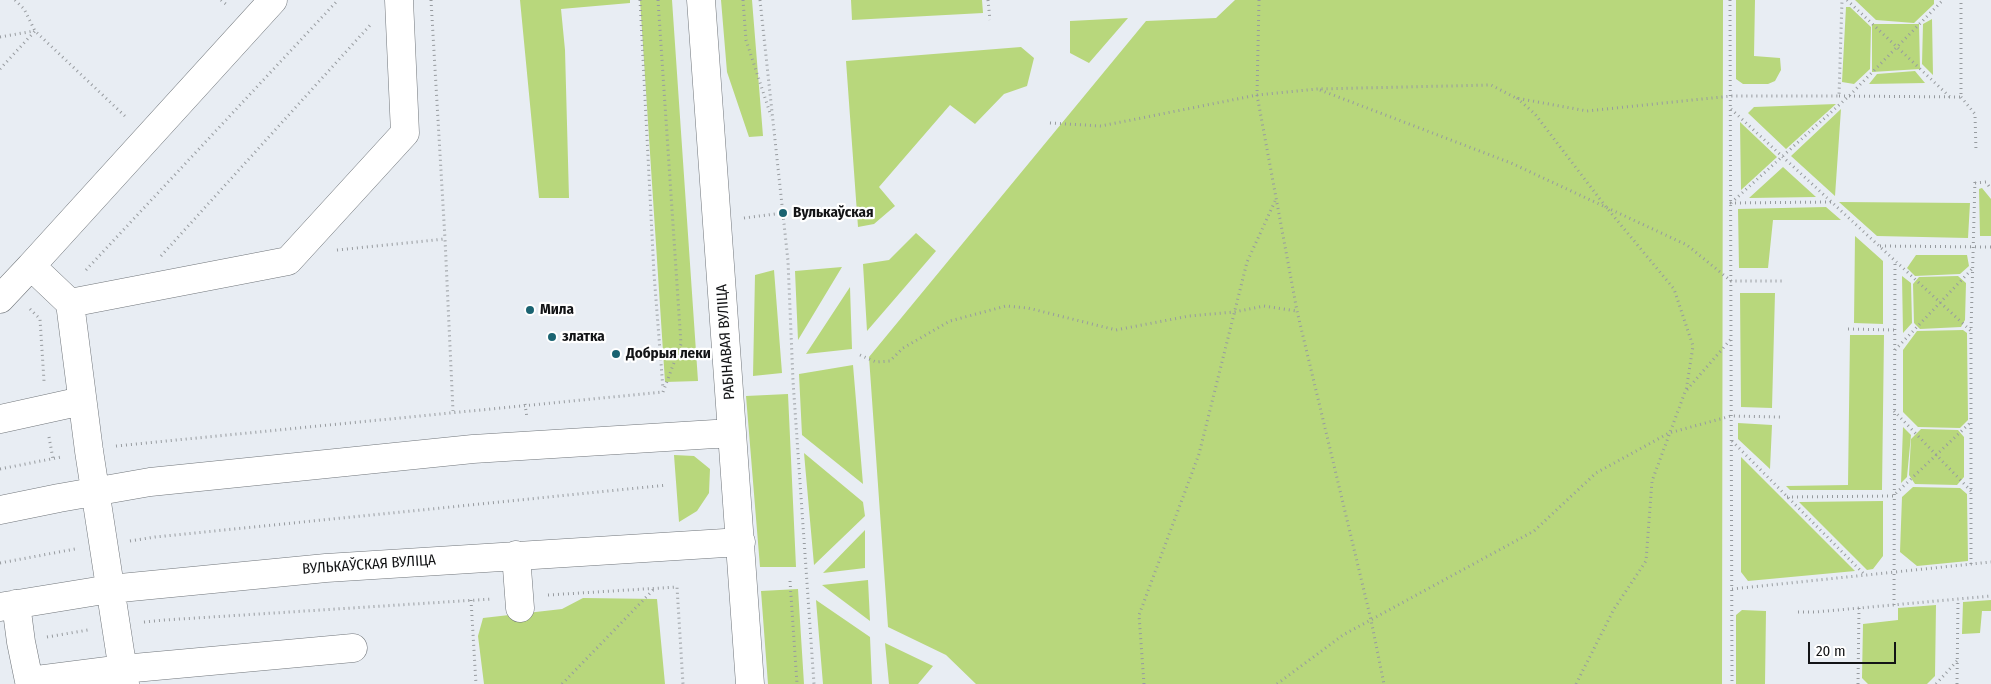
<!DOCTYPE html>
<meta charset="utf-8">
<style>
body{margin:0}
#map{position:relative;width:1991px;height:684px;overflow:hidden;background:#e8edf3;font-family:"Fira Sans Condensed",sans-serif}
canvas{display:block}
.scale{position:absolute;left:1808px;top:642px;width:88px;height:22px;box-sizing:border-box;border:2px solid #131416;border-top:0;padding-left:6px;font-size:15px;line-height:18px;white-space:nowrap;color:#131416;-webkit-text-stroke:4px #fff;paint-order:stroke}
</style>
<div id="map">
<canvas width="1991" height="684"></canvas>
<div class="scale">20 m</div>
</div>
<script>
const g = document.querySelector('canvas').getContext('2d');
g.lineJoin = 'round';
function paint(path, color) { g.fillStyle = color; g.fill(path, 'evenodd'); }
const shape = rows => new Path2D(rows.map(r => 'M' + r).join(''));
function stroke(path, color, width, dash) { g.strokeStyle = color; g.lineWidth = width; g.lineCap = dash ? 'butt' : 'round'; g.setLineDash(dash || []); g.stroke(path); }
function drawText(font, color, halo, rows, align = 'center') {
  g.font = font + ' "Fira Sans Condensed",sans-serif'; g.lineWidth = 4.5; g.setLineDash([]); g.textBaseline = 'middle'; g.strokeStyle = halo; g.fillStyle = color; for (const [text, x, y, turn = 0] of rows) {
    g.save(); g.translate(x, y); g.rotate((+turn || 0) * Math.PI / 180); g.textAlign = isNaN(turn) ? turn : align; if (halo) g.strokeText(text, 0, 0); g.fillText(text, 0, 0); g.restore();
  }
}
paint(shape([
 [520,0,630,0,630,3,561,9,565,50,569,198,539,198],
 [640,0,672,0,698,381,665,382],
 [721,0,752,0,763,136,749,137,727,72],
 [851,0,982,0,983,13,852,20],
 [1235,0,1723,0,1722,684,976,684,946,655,888,627,869,357,1146,21,1216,18],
 [1736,0,1755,0,1754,56,1780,58,1781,70,1775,81,1768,84,1743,84,1736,79],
 [1855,0,1934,0,1934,4,1914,23,1876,20],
 [1846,7,1850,7,1871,27,1870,69,1854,84,1842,82],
 [1128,18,1089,63,1070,53,1070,21],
 [1932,19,1933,75,1922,64,1923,24],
 [1872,24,1919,24,1920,69,1872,72],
 [1021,47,1034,58,1027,86,1004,94,975,124,950,105,879,187,895,206,874,224,858,227,846,61],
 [1915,71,1925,83,1869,84,1877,74],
 [1836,104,1786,149,1748,113,1754,107],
 [1841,109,1835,196,1791,156],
 [1740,122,1777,157,1741,190],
 [1783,167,1816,197,1749,198],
 [1982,188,1991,199,1991,236,1980,236,1979,189],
 [1839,202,1970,203,1968,238,1877,236],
 [1826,207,1841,220,1773,220,1768,268,1739,268,1738,209],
 [916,233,936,251,867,331,863,264,889,260],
 [1855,236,1883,261,1883,324,1854,323],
 [1916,255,1967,255,1969,266,1960,274,1915,276,1907,268],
 [842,267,798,340,795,271],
 [774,270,782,373,753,376,755,275],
 [1902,276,1911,283,1912,323,1903,333],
 [1958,276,1966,283,1965,320,1961,327,1920,329,1914,323,1913,284,1919,277],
 [850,287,852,349,806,354],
 [1740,293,1775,293,1772,408,1741,407],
 [1963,330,1967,333,1968,420,1960,428,1918,427,1903,412,1903,350,1917,331],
 [1850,335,1884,335,1882,490,1790,490,1786,486,1848,485],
 [853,365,863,484,802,435,799,374],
 [788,394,796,567,760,567,746,396],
 [1738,423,1772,425,1770,469,1738,439],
 [1903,427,1911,435,1907,477,1901,483],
 [1921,429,1958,430,1964,437,1964,477,1957,485,1915,484,1909,475,1911,439],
 [804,453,863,502,865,516,814,565],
 [674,455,694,456,710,469,709,493,697,511,679,522],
 [1741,457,1855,571,1748,581,1741,572],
 [1913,487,1960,488,1967,494,1968,561,1917,566,1900,552,1902,497],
 [1883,501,1883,556,1873,569,1867,570,1799,502],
 [865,530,865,568,823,573],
 [868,580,870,621,822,585],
 [798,589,804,684,768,684,761,591],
 [583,598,657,599,665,684,484,684,478,636,483,618,562,609],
 [816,600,870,637,872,684,823,684],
 [1991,600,1991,611,1982,611,1980,633,1962,634,1963,602],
 [1936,605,1935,676,1927,684,1868,684,1862,678,1863,624,1898,620,1898,608],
 [1742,610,1766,611,1765,684,1736,684,1736,615],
 [885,643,933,666,918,684,889,684]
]), '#b8d77c');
const minor = shape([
 [701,0,750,684],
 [31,266,273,0],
 [0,299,31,266,70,303],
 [0,419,82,401],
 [0,510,59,498,150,482,473,449,731,433],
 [516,555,520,608],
 [16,604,21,642,29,681,123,669,353,648],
 [0,607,110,589,326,568,741,542],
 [125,684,89,451,70,303,288,261,405,133,399,0]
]);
stroke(minor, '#70757a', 29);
stroke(shape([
 [15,0,24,9,35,31,127,118],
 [221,0,228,6],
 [431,0,445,239],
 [640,0,654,274,663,389],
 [658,0,681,344,663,392],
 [743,0,746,40,771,116],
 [760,0,788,261,793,381,814,684],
 [988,0,990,20],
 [1259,0,1257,95,1297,311,1371,620,1384,684],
 [1730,0,1732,684],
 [1847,0,1950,97],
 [0,37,34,31],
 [0,69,35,31],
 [1320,90,1511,163,1687,245,1731,281,1783,281],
 [1839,96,1961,97,1961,0],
 [1961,97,1975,114,1976,151],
 [1517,98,1535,114,1606,207,1674,289,1693,346,1686,391],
 [1731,109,1971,331,1975,179],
 [1050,123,1101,126,1257,95,1317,89,1491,85,1516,98,1587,111,1731,96,1839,96,1842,0],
 [1975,183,1986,182,1991,189],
 [1831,202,1731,203,1849,96,1943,0],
 [744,218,783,213],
 [1880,246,1991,247],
 [337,250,445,239,453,411],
 [161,256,372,23],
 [86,270,338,0],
 [30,309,40,319,44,381],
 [1848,329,1894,330],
 [1895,350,1973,268],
 [860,355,876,362,890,361,903,348,950,321,1006,306,1028,308,1116,330,1189,316,1234,312,1264,306,1297,311],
 [525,404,527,418],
 [1894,411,1971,491],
 [49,437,53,459],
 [1732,441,1865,575],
 [116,446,663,392],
 [0,469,61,457],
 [1787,497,1893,496,1971,422],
 [130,541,155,537,667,485],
 [0,563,75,549],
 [1971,564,1971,331],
 [790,581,797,684],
 [1732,589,1991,562],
 [548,595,677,587,683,684],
 [471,600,476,684],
 [1894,605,1895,261],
 [1798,612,1816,612,1991,596],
 [144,622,165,620,492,599],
 [47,637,88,630],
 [562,684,654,589],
 [1144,684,1139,615,1199,454,1247,262,1276,199],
 [1277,684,1343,635,1534,531,1596,473,1669,433,1731,416,1780,417],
 [1576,684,1614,609,1646,561,1652,481,1685,392,1731,339],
 [1858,684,1859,608],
 [1936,684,1957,661],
 [1957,684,1958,599]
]), '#979b9f', 3, [1, 4]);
stroke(minor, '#fff', 28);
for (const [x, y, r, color] of [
 [783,213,5,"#1a6371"],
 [530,310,5,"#1a6371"],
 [552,337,5,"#1a6371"],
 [616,354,5,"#1a6371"]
]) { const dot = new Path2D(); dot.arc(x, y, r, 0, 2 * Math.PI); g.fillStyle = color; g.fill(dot); stroke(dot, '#fff', 2); }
drawText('bold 15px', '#131416', '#fff', [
 ["Вулькаўская",793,213],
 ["Мила",540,310],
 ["златка",562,337],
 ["Добрыя леки",626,354]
], 'left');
drawText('15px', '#131416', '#fff', [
 ["РАБІНАВАЯ ВУЛІЦА",726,342,-94],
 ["ВУЛЬКАЎСКАЯ ВУЛІЦА",369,565,-4]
]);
</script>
